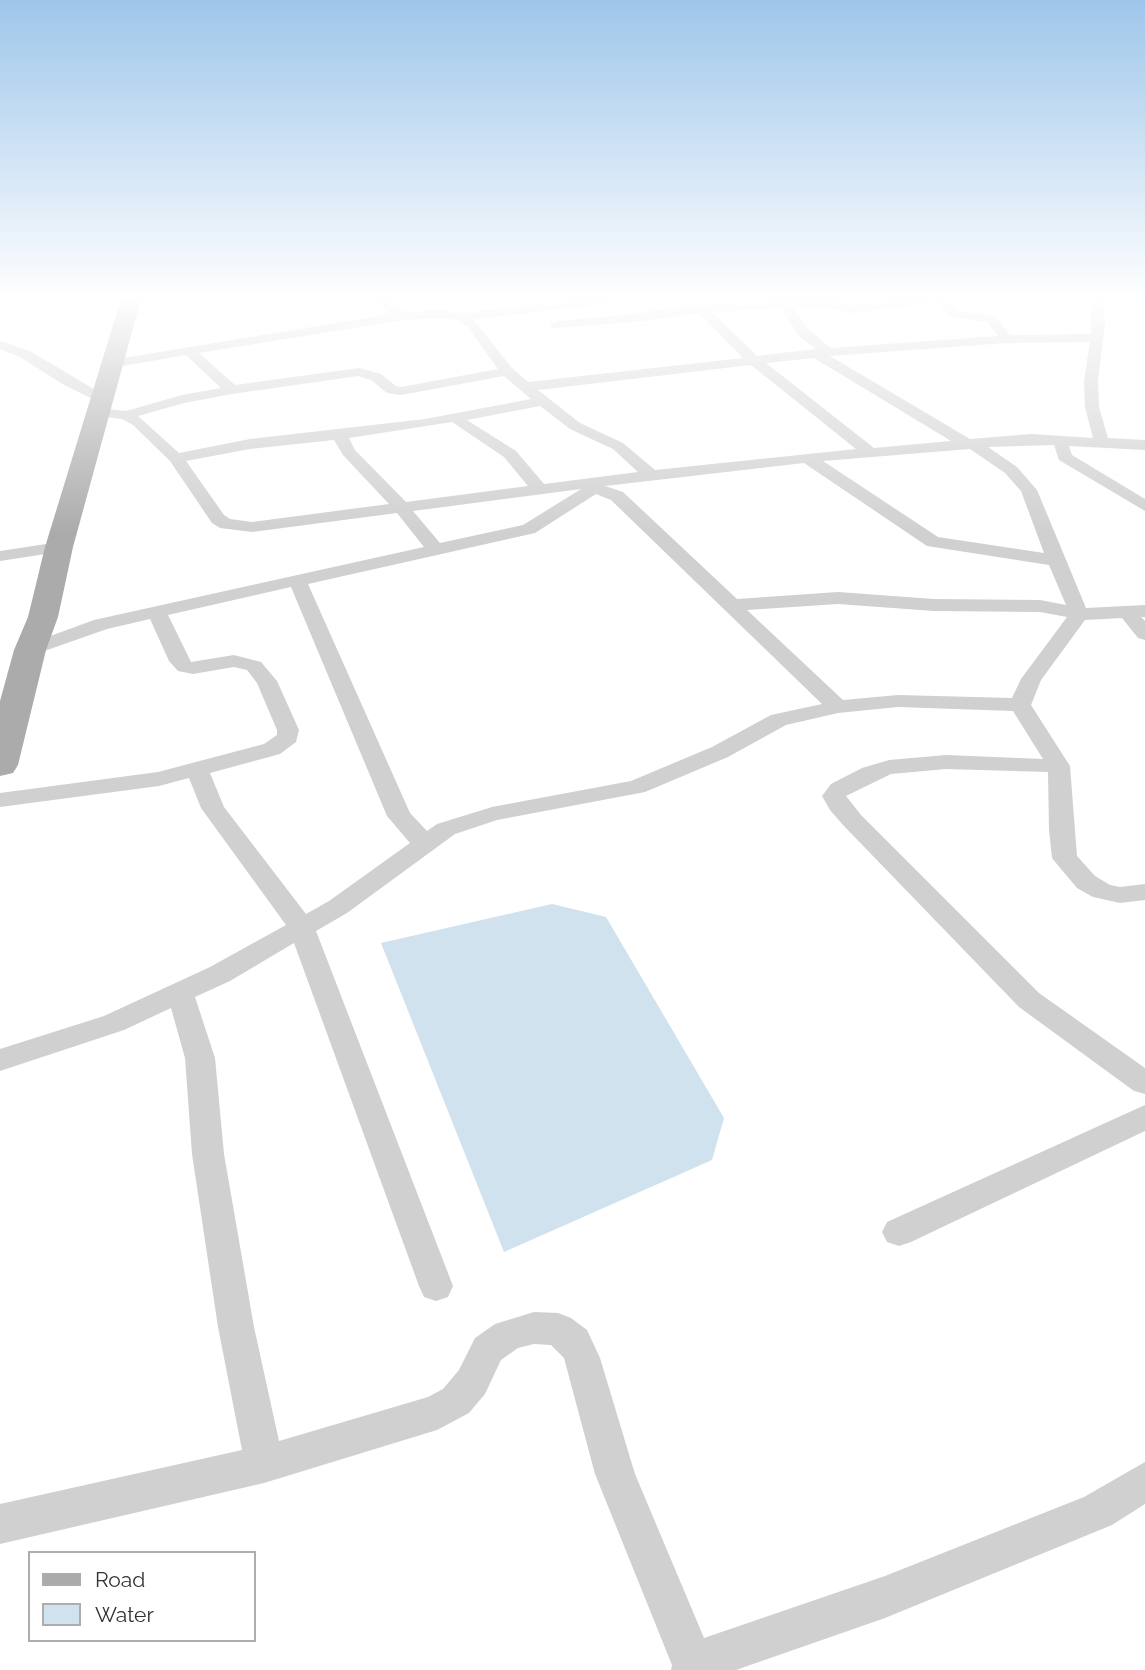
<!DOCTYPE html>
<style>
body{margin:0}
#map{position:relative;width:1145px;height:1670px;overflow:hidden;background:#fff;font-family:Raleway,sans-serif}
canvas{display:block}
.legend{position:absolute;left:28px;top:1551px;width:228px;height:91px;box-sizing:border-box;background:#fff;border:2px solid #adadad;margin:0;padding:9px 12px;list-style:none;font-size:21px;color:#333}
.legend li{display:flex;align-items:center;gap:14px;height:35px}
.legend b{width:35px;border:2px solid #adadad}
</style>
<div id="map">
<canvas width="1145" height="1670"></canvas>
<ul class="legend">
<li><b style="height:9px;background:#ababab"></b>Road</li>
<li><b style="height:19px;background:#cfe2ee"></b>Water</li>
</ul>
</div>
<script>
const g = document.querySelector('canvas').getContext('2d');
g.lineJoin = 'round';
function paint(path, color) { g.fillStyle = color; g.fill(path, 'evenodd'); }
const shape = rows => new Path2D(rows.map(r => 'M' + r).join(''));
paint(shape([
 [552,904,606,917,724,1118,712,1160,504,1252,381,943]
]), '#cfe2ee');
paint(shape([
 [374,299,388,299,405,312,441,310,461,313,583,299,619,299,613,303,473,319,512,368,528,382,743,358,699,313,635,322,552,328,550,325,556,321,635,314,672,307,785,300,831,300,851,305,905,299,946,299,960,311,995,316,1010,335,1091,334,1091,299,1103,299,1105,323,1098,381,1099,407,1108,438,1145,440,1145,450,1069,446,1072,455,1145,499,1145,511,1059,460,1054,445,988,447,1017,467,1037,490,1086,608,1145,605,1145,617,1141,617,1145,621,1145,640,1138,638,1122,618,1085,620,1041,680,1031,705,1070,766,1077,856,1095,876,1110,885,1120,887,1145,884,1145,900,1120,903,1093,897,1077,888,1056,863,1052,858,1049,830,1048,772,946,769,891,774,846,796,861,815,1039,993,1145,1068,1145,1094,1134,1091,1019,1007,843,825,830,810,822,796,831,784,862,768,889,760,946,755,1043,759,1013,711,898,707,838,713,786,725,728,757,645,792,497,820,455,834,347,913,316,931,453,1286,448,1297,436,1301,424,1297,419,1286,294,943,230,981,195,997,215,1058,224,1154,254,1327,279,1441,428,1397,443,1389,459,1370,475,1338,495,1324,534,1312,558,1313,571,1318,587,1330,600,1358,635,1474,704,1638,885,1576,1084,1497,1145,1462,1145,1504,1112,1525,885,1618,736,1670,671,1670,672,1665,595,1474,564,1358,551,1345,534,1344,518,1348,501,1360,485,1394,469,1413,437,1430,264,1483,0,1544,0,1504,242,1450,218,1327,192,1154,185,1058,171,1008,124,1030,0,1071,0,1049,104,1016,210,967,286,925,201,808,189,778,159,786,0,807,0,793,158,772,264,744,277,735,277,730,257,683,247,670,234,667,193,674,178,671,169,661,150,619,107,629,30,656,23,654,20,650,23,646,94,620,424,547,397,513,252,532,220,528,212,523,170,461,133,425,122,419,98,416,91,412,98,408,126,411,182,395,221,388,186,355,111,368,104,364,111,360,391,314,374,299],
 [936,302,952,317,987,322,998,336,831,348,809,330,794,308,831,308,851,313,936,302],
 [781,308,799,336,816,349,757,356,712,312,781,308],
 [441,318,457,320,468,327,498,369,401,387,396,386,381,374,359,368,235,385,199,353,402,320,441,318],
 [1090,342,1084,381,1085,407,1093,438,1031,434,970,439,830,356,1006,343,1090,342],
 [814,358,951,441,874,448,766,363,814,358],
 [751,365,856,449,655,470,623,443,580,423,538,390,751,365],
 [358,376,371,380,387,393,401,395,504,376,531,399,425,419,250,439,179,453,138,416,184,403,232,394,358,376],
 [540,406,570,429,613,449,638,472,544,484,516,451,467,420,540,406],
 [452,422,504,457,528,486,406,502,355,450,349,438,452,422],
 [334,440,343,455,389,504,252,522,230,519,224,515,186,461,250,449,334,440],
 [970,449,1005,473,1021,491,1044,553,938,537,823,461,970,449],
 [804,463,927,546,1049,565,1066,605,1040,600,934,599,838,592,737,599,623,492,605,486,804,463],
 [581,489,523,525,440,543,413,511,581,489],
 [596,494,611,500,822,704,771,715,712,747,631,781,492,807,437,824,427,831,410,813,308,584,535,533,596,494],
 [291,587,387,816,410,843,329,901,306,914,224,807,210,773,280,754,296,742,299,730,277,681,261,662,234,655,191,662,168,615,291,587],
 [838,604,934,611,1040,612,1067,617,1021,679,1012,698,898,695,843,700,747,610,838,604],
 [0,341,30,351,109,398,107,401,97,401,64,385,20,357,0,349,0,341],
 [59,542,65,543,68,547,65,551,0,561,0,551,59,542],
 [1145,1105,1145,1131,911,1242,899,1246,887,1242,882,1232,887,1222,1145,1105]
]), '#d0d0d0');
paint(shape([
 [121,299,141,299,73,547,58,617,46,650,18,765,13,773,0,776,0,701,14,650,28,617,45,547,121,299]
]), '#ababab');
const sky = g.createLinearGradient(0, 0, 0, 533);
sky.addColorStop(0, '#9ec6ea');
sky.addColorStop(0.56, '#fff');
sky.addColorStop(1, '#ffffff00');
g.fillStyle = sky;
g.fillRect(0, 0, 1145, 533);
</script>
